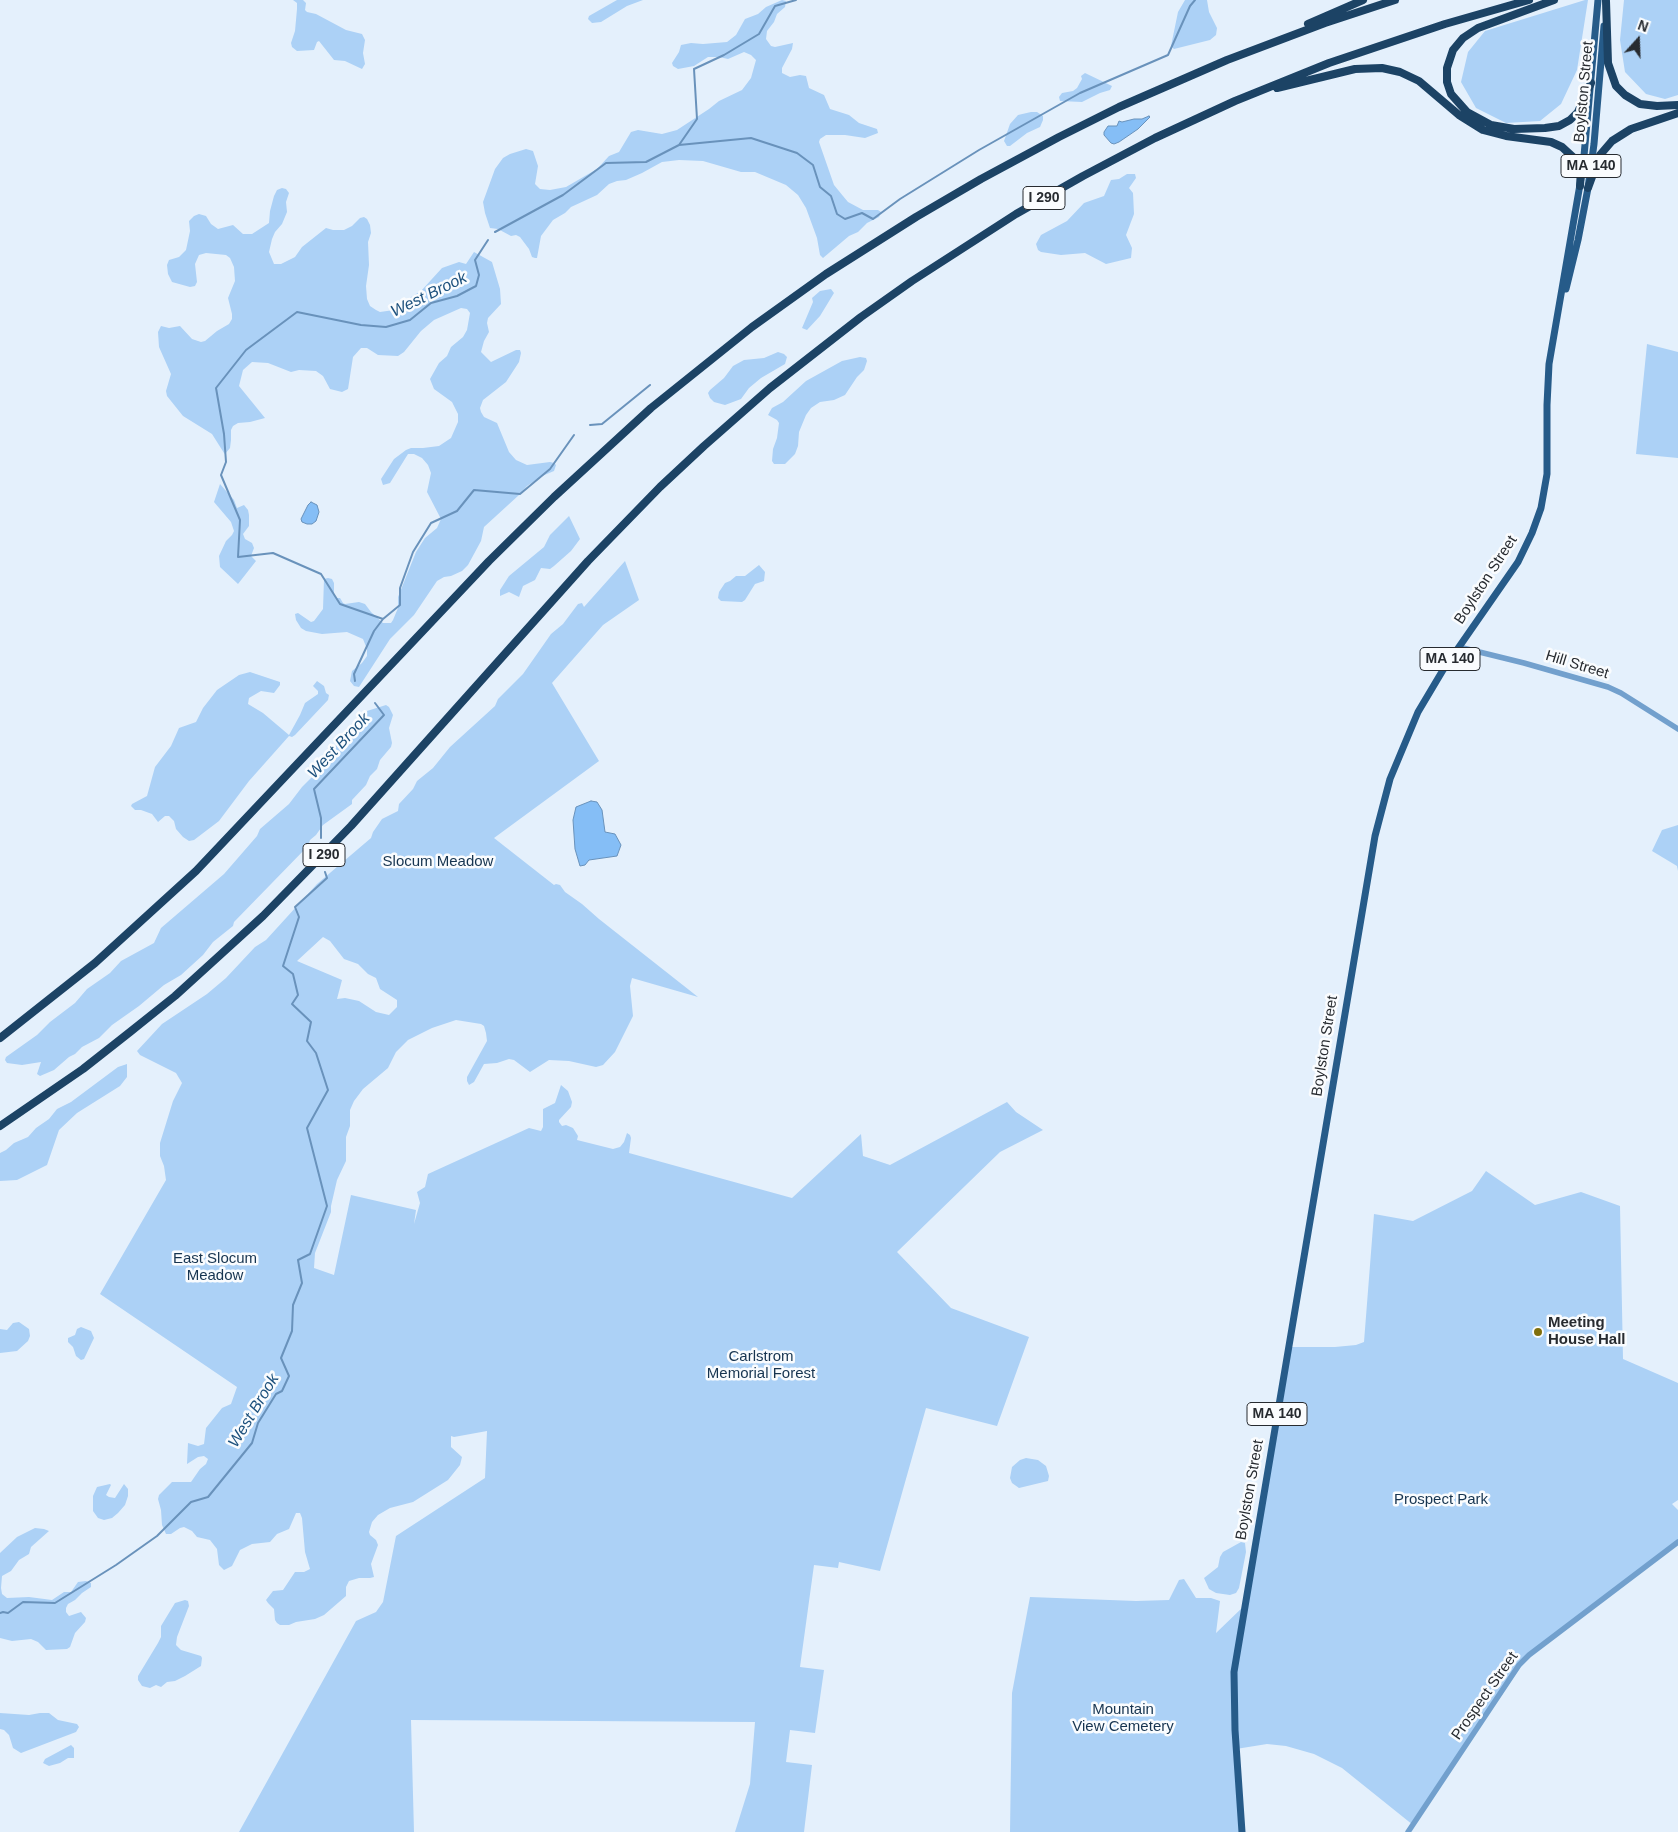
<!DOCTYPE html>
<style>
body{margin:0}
#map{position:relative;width:1678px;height:1832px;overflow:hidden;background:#e4f0fc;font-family:Helvetica,sans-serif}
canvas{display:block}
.north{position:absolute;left:1613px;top:15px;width:50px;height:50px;-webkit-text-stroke:4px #fafcfe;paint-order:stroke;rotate:20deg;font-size:14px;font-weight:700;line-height:20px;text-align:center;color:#272b30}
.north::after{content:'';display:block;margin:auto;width:18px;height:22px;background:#272b30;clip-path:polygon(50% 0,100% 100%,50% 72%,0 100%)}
</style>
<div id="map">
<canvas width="1678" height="1832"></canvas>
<div class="north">N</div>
</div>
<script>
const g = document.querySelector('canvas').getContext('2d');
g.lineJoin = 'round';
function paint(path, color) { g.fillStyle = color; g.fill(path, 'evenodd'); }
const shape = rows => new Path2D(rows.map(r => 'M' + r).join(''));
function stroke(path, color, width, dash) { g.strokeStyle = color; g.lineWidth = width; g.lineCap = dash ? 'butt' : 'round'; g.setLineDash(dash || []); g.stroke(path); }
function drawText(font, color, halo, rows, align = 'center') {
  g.font = font + ' Helvetica,sans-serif'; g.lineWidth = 5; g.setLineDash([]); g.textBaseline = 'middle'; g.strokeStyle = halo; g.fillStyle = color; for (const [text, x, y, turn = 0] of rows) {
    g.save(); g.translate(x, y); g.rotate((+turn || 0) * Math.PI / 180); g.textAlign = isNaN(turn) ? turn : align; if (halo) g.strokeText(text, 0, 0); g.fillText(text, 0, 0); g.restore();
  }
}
paint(shape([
 [293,0,303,0,306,3,305,10,307,12,316,14,346,30,362,34,365,40,363,53,365,64,362,69,345,61,334,60,319,41,317,42,314,50,297,51,292,47,291,43,295,31,297,9,297,3],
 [617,0,643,0,627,6,601,22,592,23,588,19,589,16],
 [782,0,786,1,785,7,777,14,774,22,767,31,766,39,771,46,775,47,793,43,792,49,782,68,782,73,790,77,800,75,806,76,809,88,824,95,830,109,849,115,859,123,877,129,878,133,865,138,845,135,826,135,820,139,819,142,834,185,843,196,848,202,863,210,878,210,881,212,879,217,867,223,858,232,849,236,823,258,820,255,817,238,806,208,798,195,786,185,755,172,741,172,703,161,679,160,662,162,642,173,626,180,617,181,609,184,597,195,571,207,565,213,553,220,541,236,537,258,535,258,532,257,529,249,520,237,516,235,511,236,498,229,490,228,485,213,483,202,495,169,503,158,510,154,526,149,533,151,538,166,535,184,540,189,550,190,566,187,597,169,609,156,619,152,631,132,638,130,662,134,677,130,709,109,719,101,742,90,751,78,756,60,751,55,744,52,728,59,719,57,708,57,694,66,678,69,673,66,672,63,679,52,681,45,691,43,703,44,727,42,736,35,745,19,758,14,766,7],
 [1185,0,1207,0,1209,12,1217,28,1216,35,1210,40,1174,49,1171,46,1178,12],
 [1585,0,1588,0,1577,70,1561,104,1540,121,1506,123,1476,108,1461,82,1468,52,1485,31],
 [1624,0,1678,0,1678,95,1665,99,1646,94,1625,72,1620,40],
 [1085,73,1112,86,1110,90,1100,93,1082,102,1060,101,1059,97,1062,93,1073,91,1077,88,1082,79,1081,76],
 [1031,112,1037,112,1043,116,1043,120,1040,127,1027,133,1010,146,1007,146,1004,141,1010,124,1018,115],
 [1127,174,1135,174,1136,178,1129,188,1133,193,1134,214,1126,235,1132,248,1131,258,1106,264,1085,253,1061,255,1041,252,1038,250,1036,244,1041,235,1067,221,1084,203,1104,196,1111,180,1119,179],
 [282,188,286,189,289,193,286,202,287,212,282,224,275,232,272,239,269,252,274,264,281,264,295,257,302,247,326,228,333,230,344,230,352,226,360,218,364,217,367,219,370,225,371,233,368,242,369,265,366,286,367,299,370,306,376,310,380,312,394,310,403,307,411,297,421,291,442,268,459,262,466,264,474,252,492,262,500,289,501,304,488,318,487,323,489,332,484,341,481,352,491,362,516,350,520,350,521,353,519,362,506,382,483,400,480,408,481,412,484,417,497,423,509,452,516,460,527,465,550,462,554,463,556,465,554,471,542,476,527,486,519,495,484,527,481,541,468,565,462,571,451,576,444,577,437,581,414,615,390,639,359,687,354,686,350,681,352,671,362,663,367,656,367,649,363,639,347,632,322,634,306,631,301,628,296,620,295,614,298,613,311,622,314,621,323,609,324,579,328,578,332,579,334,583,334,594,336,598,340,598,343,603,345,604,359,602,365,604,371,612,383,623,391,623,393,620,398,608,398,597,416,552,425,538,437,528,441,519,427,492,431,473,428,465,422,458,414,454,408,454,390,483,383,485,381,479,394,459,406,450,411,448,423,448,439,446,451,438,458,422,458,414,452,402,434,389,430,379,439,363,447,356,451,347,463,337,467,330,470,313,467,309,461,308,434,320,421,331,404,352,398,356,378,355,367,348,361,348,353,357,348,389,342,392,330,389,323,376,316,371,299,370,291,372,268,363,252,362,243,370,239,386,265,418,250,422,238,423,233,426,231,430,231,440,230,448,225,454,224,453,212,434,183,416,167,396,166,391,171,374,159,347,158,332,161,326,169,328,180,326,192,339,201,342,205,341,217,331,229,324,232,319,232,314,228,298,235,281,234,267,230,258,226,255,206,253,199,255,195,264,197,282,195,286,190,287,172,282,168,274,167,265,169,260,179,257,186,250,190,231,189,221,194,216,199,214,206,216,211,224,218,229,233,225,243,234,252,234,269,223,270,211,274,196,277,190],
 [831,289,834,293,820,316,807,330,802,328,813,302,812,298,820,291],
 [1647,344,1678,352,1678,458,1636,454],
 [778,352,784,354,787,357,785,364,761,378,749,388,741,399,725,405,714,402,710,398,708,393,710,390,724,378,733,366,744,360,764,358],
 [860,357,866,358,867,361,864,370,857,377,845,395,834,400,820,402,811,408,806,415,799,432,798,446,795,454,785,464,774,464,772,461,773,449,777,438,779,423,777,420,768,415,772,408,783,402,806,381,842,361],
 [220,484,234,500,237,508,244,505,248,510,249,515,249,526,243,534,245,539,252,543,254,548,251,556,256,561,238,584,220,567,219,556,226,541,232,535,234,531,231,522,214,502],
 [569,516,580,539,571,551,554,566,550,569,541,568,535,580,523,586,519,597,509,592,500,596,500,590,509,576,544,547,550,535],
 [625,561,639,600,603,625,552,683,599,761,494,838,554,885,556,884,560,885,565,892,582,904,599,919,698,997,632,978,630,986,633,1016,615,1052,603,1065,596,1067,569,1061,549,1060,530,1072,514,1060,509,1059,497,1063,484,1064,474,1082,469,1085,467,1081,467,1077,487,1041,486,1033,484,1026,481,1024,456,1020,432,1028,408,1040,396,1052,388,1068,363,1089,354,1101,350,1110,350,1126,346,1137,346,1161,337,1180,331,1206,331,1212,315,1253,314,1268,334,1275,351,1195,416,1210,414,1224,420,1203,417,1192,425,1187,428,1174,529,1128,541,1131,543,1127,543,1109,555,1103,561,1085,568,1091,572,1102,571,1107,559,1120,559,1122,562,1126,566,1125,573,1128,578,1136,577,1140,613,1149,620,1147,624,1142,627,1133,630,1135,631,1138,629,1153,792,1198,861,1134,863,1156,890,1165,1007,1102,1016,1112,1043,1130,1000,1152,897,1252,951,1308,1029,1337,997,1426,926,1408,880,1571,839,1562,838,1568,814,1565,800,1667,824,1670,815,1733,790,1730,786,1762,812,1765,804,1832,735,1832,750,1784,755,1722,411,1720,414,1832,239,1832,356,1621,376,1612,383,1602,396,1536,485,1478,487,1431,454,1437,451,1436,451,1447,462,1457,460,1465,448,1480,413,1502,390,1508,378,1515,372,1522,369,1532,370,1535,376,1540,378,1545,371,1564,374,1577,370,1578,359,1578,349,1581,346,1587,346,1596,324,1615,315,1619,296,1622,289,1625,280,1625,277,1623,275,1620,274,1609,268,1603,266,1600,273,1591,283,1590,295,1572,304,1572,310,1569,305,1552,302,1518,300,1513,296,1513,289,1529,277,1534,270,1542,252,1544,240,1550,232,1566,224,1570,219,1565,217,1549,210,1540,197,1537,192,1531,184,1527,180,1528,171,1534,166,1534,162,1525,161,1510,158,1499,159,1495,172,1482,191,1482,200,1469,206,1464,208,1459,204,1456,198,1457,187,1464,188,1443,198,1446,204,1444,206,1428,222,1408,231,1404,237,1387,100,1294,166,1180,164,1166,160,1156,160,1143,173,1101,182,1083,176,1073,140,1055,137,1051,162,1024,207,994,226,978,255,947,266,940,317,884,371,838,373,832,382,819,398,811,399,804,413,789,417,781,433,768,450,747,495,706,498,699,523,674,551,634,563,624,578,604,582,603,584,607],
 [323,937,330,941,344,959,358,964,368,974,376,978,380,989,397,1000,397,1007,389,1015,376,1012,359,1001,345,998,337,999,342,980,297,961],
 [759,565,765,572,764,581,755,584,745,600,742,602,721,601,718,598,719,592,725,583,730,581,736,576,745,576],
 [250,672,280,682,280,685,274,693,261,691,249,698,248,704,263,713,289,735,300,715,305,703,318,694,318,691,313,686,317,681,324,686,326,693,329,695,328,700,295,735,292,737,289,736,249,781,219,821,194,840,189,841,183,837,176,829,174,821,169,816,165,816,158,822,152,814,141,810,135,810,131,806,132,804,147,796,155,767,171,746,179,728,196,722,203,708,217,690,239,675],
 [386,705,389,707,393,715,389,728,392,743,391,747,380,760,377,769,370,776,366,785,352,800,352,804,323,825,316,835,310,840,308,846,234,922,233,926,213,942,203,955,181,975,164,985,139,1006,112,1025,99,1038,82,1047,75,1054,69,1057,54,1070,40,1076,37,1074,41,1062,22,1065,7,1063,5,1060,6,1057,37,1035,50,1022,75,1003,87,989,110,973,121,961,154,943,161,928,224,874,257,836,260,829,289,804,302,787,318,771,320,764,329,756,332,749,357,726,367,711],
 [1678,825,1678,871,1677,866,1652,851,1662,830],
 [127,1064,127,1077,120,1086,77,1113,59,1130,47,1165,17,1180,0,1181,0,1153,6,1150,14,1143,28,1137,36,1128,49,1119,57,1109,71,1102,118,1067],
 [1486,1171,1535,1205,1581,1192,1620,1206,1623,1359,1678,1383,1678,1500,1672,1504,1678,1510,1678,1542,1529,1655,1413,1825,1342,1768,1314,1754,1286,1746,1267,1744,1236,1749,1242,1832,1010,1832,1012,1693,1030,1597,1136,1601,1169,1600,1179,1580,1184,1579,1196,1598,1211,1598,1220,1601,1216,1633,1244,1606,1288,1347,1335,1347,1356,1345,1364,1342,1374,1214,1413,1221,1472,1191],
 [19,1322,29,1329,30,1336,28,1341,17,1351,0,1353,0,1329,7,1330,13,1323],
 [81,1327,91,1331,94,1338,84,1359,81,1360,76,1356,73,1347,68,1342,68,1338,75,1335,77,1329],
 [1026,1458,1038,1460,1046,1466,1049,1476,1048,1481,1019,1488,1012,1483,1010,1478,1012,1467,1020,1460],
 [110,1484,111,1485,106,1495,109,1497,115,1498,124,1484,128,1489,128,1496,125,1505,118,1513,112,1518,104,1520,98,1518,93,1511,93,1496,97,1487],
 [35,1528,44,1529,49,1531,31,1547,29,1554,19,1560,11,1571,2,1576,1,1588,2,1594,7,1598,29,1597,52,1600,64,1592,71,1592,78,1582,86,1581,91,1583,91,1587,82,1593,75,1600,68,1604,66,1608,66,1612,69,1616,81,1612,86,1618,85,1622,75,1633,70,1647,67,1649,46,1650,38,1642,31,1639,12,1641,0,1638,0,1553,17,1537],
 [1241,1542,1245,1543,1246,1552,1239,1588,1236,1593,1230,1595,1216,1593,1209,1589,1204,1578,1218,1567,1220,1557,1223,1552],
 [185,1600,188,1601,189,1606,177,1637,176,1645,181,1650,201,1656,202,1658,201,1666,185,1676,175,1681,167,1682,161,1687,156,1685,150,1688,142,1686,138,1680,138,1676,158,1643,161,1637,161,1626,175,1603],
 [0,1713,29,1715,40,1713,49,1713,58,1720,77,1724,79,1727,76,1732,21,1753,13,1748,9,1735,4,1730,0,1729],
 [71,1745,74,1748,74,1758,68,1758,60,1763,49,1766,43,1763,45,1759]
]), '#acd1f6');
const water = shape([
 [1149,116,1150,117,1138,129,1119,142,1114,144,1111,143,1104,135,1104,132,1108,126,1117,126,1119,121,1122,122,1134,119,1142,119,1149,116],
 [311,502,317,505,319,512,316,521,312,524,307,524,302,522,301,519,308,505,311,502],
 [591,801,597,802,602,810,605,832,615,834,621,845,617,856,589,860,585,865,580,866,575,849,573,820,576,807,591,801]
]);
paint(water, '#85bef6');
stroke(water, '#6992bb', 1);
stroke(shape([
 [679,145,751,138,797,153,813,165,820,187,831,196,837,214,845,219,862,213,873,219,900,199,979,150,1080,93,1168,55,1190,6,1195,0],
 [495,232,563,195,606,163,646,162,679,145,697,119,694,69,724,55,759,34,775,6,796,0],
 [590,425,602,424,650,385],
 [383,619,400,605,400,588,413,552,431,523,457,511,474,490,520,494,550,469,574,435],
 [355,681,354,674,374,631,383,619,340,604,321,574,273,553,238,557,240,520,221,475,226,462,224,434,216,388,246,350,297,312,361,325,386,327,410,320,431,303,457,296,476,286,479,275,475,260,488,240],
 [321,838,321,818,314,789,384,715,375,703],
 [0,1613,3,1612,8,1613,23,1602,55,1603,116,1565,157,1536,191,1502,208,1497,252,1443,258,1423,276,1394,282,1391,289,1376,281,1358,292,1331,293,1305,302,1283,298,1260,310,1254,327,1206,307,1128,328,1090,316,1053,307,1041,311,1022,292,1004,298,995,293,974,283,966,299,917,295,907,327,878,325,872]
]), '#6992bb', 2);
stroke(shape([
 [1459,647,1524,663,1608,687,1621,693,1678,729],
 [1408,1832,1519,1665,1529,1655,1678,1542]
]), '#72a0cd', 5.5);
stroke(shape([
 [1566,289,1578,240,1588,188,1594,144,1604,26],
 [1242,1832,1235,1730,1234,1672,1236,1660,1375,836,1390,779,1418,712,1443,670,1518,562,1532,533,1541,508,1547,474,1547,405,1549,364,1583,167,1598,0]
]), '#265b89', 7);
stroke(shape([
 [1554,0,1478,28,1463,38,1453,50,1447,68,1447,82,1451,94,1467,112,1491,125,1514,129,1545,128,1559,126,1570,120,1578,112,1591,83],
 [1606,1,1608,63,1616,86,1625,95,1640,104,1657,106,1678,105],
 [1308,24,1363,0],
 [1277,88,1355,69,1382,68,1400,72,1419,81,1459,115,1483,130,1506,136,1551,142,1562,147,1574,158,1579,167,1581,170,1580,186],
 [1588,188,1600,155,1612,141,1631,129,1678,113],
 [0,1038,95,963,196,871,489,561,554,497,651,408,752,327,826,274,916,217,981,179,1059,137,1119,107,1227,60,1325,23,1395,0],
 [0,1126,83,1069,130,1032,175,996,263,916,351,826,588,561,660,487,704,446,770,388,861,317,912,281,1016,214,1083,176,1155,138,1235,101,1329,63,1445,24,1529,0]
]), '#1c4365', 8);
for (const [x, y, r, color] of [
 [1538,1332,5,"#806f0c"]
]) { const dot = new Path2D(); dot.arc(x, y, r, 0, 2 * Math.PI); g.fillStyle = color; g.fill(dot); stroke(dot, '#fafcfe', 2); }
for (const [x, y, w] of [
 [1591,166,60],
 [1044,198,42],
 [1450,659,60],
 [324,855,42],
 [1277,1414,60]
]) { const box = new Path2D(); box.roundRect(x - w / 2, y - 11.5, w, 23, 4); g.fillStyle = '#fafcfe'; g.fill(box); stroke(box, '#272b30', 1); }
drawText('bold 14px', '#272b30', null, [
 ["MA 140",1591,166],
 ["I 290",1044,198],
 ["MA 140",1450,659],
 ["I 290",324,855],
 ["MA 140",1277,1414]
]);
drawText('15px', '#272b30', '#fafcfe', [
 ["Boylston Street",1584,92,-85],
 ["Boylston Street",1486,580,-57],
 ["Hill Street",1577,665,17],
 ["Boylston Street",1325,1046,-81],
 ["Boylston Street",1250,1490,-80],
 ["Prospect Street",1485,1696,-55]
]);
drawText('15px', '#163450', '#fafcfe', [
 ["Slocum Meadow",438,862],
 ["East Slocum",215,1259],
 ["Meadow",215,1276],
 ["Carlstrom",761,1357],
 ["Memorial Forest",761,1374],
 ["Prospect Park",1441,1500],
 ["Mountain",1123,1710],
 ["View Cemetery",1123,1727]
]);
drawText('bold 15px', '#272b30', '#fafcfe', [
 ["Meeting",1548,1323],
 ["House Hall",1548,1340]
], 'left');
drawText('italic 16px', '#1d517d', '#fafcfe', [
 ["West Brook",429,295,-26],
 ["West Brook",339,746,-47],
 ["West Brook",254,1411,-59]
]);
</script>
